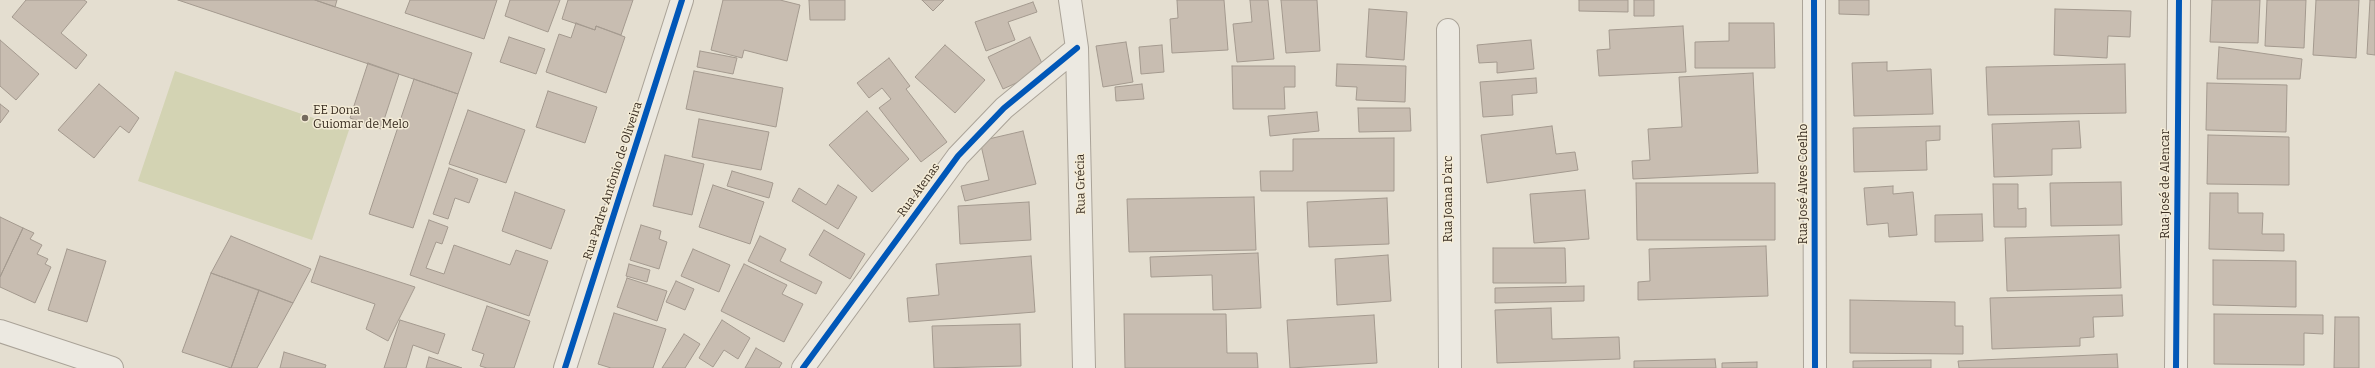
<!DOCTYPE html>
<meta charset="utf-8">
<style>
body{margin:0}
canvas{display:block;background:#e4ded0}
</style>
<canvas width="2375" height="368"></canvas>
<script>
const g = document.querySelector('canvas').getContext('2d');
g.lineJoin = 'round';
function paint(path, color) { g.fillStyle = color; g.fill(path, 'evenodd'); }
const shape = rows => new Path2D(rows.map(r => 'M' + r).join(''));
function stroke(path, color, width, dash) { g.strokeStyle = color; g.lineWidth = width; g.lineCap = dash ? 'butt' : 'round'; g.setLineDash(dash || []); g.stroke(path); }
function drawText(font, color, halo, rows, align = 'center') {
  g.font = font + ' Bitter,serif'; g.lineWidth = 3; g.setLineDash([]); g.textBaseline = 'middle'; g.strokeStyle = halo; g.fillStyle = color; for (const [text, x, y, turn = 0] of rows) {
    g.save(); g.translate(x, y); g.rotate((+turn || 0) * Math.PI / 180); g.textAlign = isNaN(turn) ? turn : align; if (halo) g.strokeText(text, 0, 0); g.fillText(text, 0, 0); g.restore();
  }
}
paint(shape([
 [175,71,349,130,312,240,138,181]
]), '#d3d3b3');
const building = shape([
 [26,0,84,0,87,2,61,33,87,55,76,69,12,17,26,0],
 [178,0,315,0,472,53,458,94,178,0],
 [315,0,337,0,335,7,315,0],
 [410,0,497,0,484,39,405,13,410,0],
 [510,0,560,0,548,32,505,16,510,0],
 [568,0,633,0,621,35,596,26,595,30,562,19,568,0],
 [723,0,780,0,800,5,787,61,744,50,742,58,711,50,723,0],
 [809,0,845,0,845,20,810,20,809,0],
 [922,0,944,0,933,11,922,0],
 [1177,0,1224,0,1228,50,1172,53,1170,19,1178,18,1177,0],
 [1250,0,1268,0,1274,59,1237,62,1233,24,1252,22,1250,0],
 [1281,0,1317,0,1320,51,1286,53,1281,0],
 [1579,0,1628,0,1628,12,1579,11,1579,0],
 [1634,0,1654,0,1654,16,1634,16,1634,0],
 [1839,0,1869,0,1869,15,1839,14,1839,0],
 [2212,0,2260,0,2258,43,2210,42,2212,0],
 [2267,0,2306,0,2304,48,2265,46,2267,0],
 [2316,0,2359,0,2356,58,2313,55,2316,0],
 [2370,0,2375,0,2375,55,2367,54,2370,0],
 [1033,2,1037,12,1008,22,1015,40,986,51,975,22,1033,2],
 [1369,9,1407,12,1404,60,1366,57,1369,9],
 [2055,9,2131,11,2130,37,2108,36,2107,58,2054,55,2055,9],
 [576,23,595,30,596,26,625,37,606,93,546,72,559,34,571,38,576,23],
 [1729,23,1774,23,1775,68,1695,68,1695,42,1729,41,1729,23],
 [1683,26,1686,72,1599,76,1597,50,1610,49,1609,30,1683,26],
 [509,37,545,49,536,74,500,62,509,37],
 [1030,37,1045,70,1003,89,988,57,1030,37],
 [0,40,39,74,16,100,0,86,0,40],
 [1531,40,1534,69,1497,73,1497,62,1479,63,1477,45,1531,40],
 [1126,42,1133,82,1103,87,1096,46,1126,42],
 [945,45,985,80,955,113,915,77,945,45],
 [1162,45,1164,72,1141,74,1139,47,1162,45],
 [2219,47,2302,59,2300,79,2217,79,2219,47],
 [700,51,737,58,733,74,697,67,700,51],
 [889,58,910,86,906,89,947,142,921,162,879,108,891,99,882,88,869,98,857,83,889,58],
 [1887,62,1887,71,1931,69,1933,114,1854,116,1852,63,1887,62],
 [368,63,399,74,381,129,350,118,368,63],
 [1337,64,1406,66,1405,102,1356,100,1357,87,1336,86,1337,64],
 [2125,64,2126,113,1988,115,1986,67,2125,64],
 [1232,66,1295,66,1295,87,1284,87,1285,109,1233,109,1232,66],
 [694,71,783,88,776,127,686,109,694,71],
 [1753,73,1758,173,1633,179,1632,161,1650,160,1648,129,1682,127,1679,77,1753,73],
 [1536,78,1537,93,1512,95,1513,115,1483,117,1480,82,1536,78],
 [414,79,458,94,413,228,369,214,414,79],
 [2207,83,2287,85,2286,132,2206,130,2207,83],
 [99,84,139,118,129,133,120,126,94,158,58,130,99,84],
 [1142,84,1144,99,1116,101,1115,87,1142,84],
 [548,91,597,107,585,143,536,127,548,91],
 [0,104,9,111,0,123,0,104],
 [1358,108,1410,108,1411,131,1359,132,1358,108],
 [468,110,525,130,506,183,449,164,468,110],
 [867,111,909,159,872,192,829,145,867,111],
 [1317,112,1319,131,1270,136,1268,116,1317,112],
 [699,119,769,132,761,170,692,157,699,119],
 [2079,121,2081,148,2052,149,2052,175,1994,177,1992,124,2079,121],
 [1552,126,1556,154,1575,152,1578,170,1487,183,1481,135,1552,126],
 [1940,126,1940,140,1926,141,1927,170,1854,172,1853,128,1940,126],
 [1023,131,1036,184,965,201,961,186,989,180,980,141,1023,131],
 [2208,135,2289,137,2289,185,2207,184,2208,135],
 [1394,138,1394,191,1261,191,1260,171,1293,171,1293,139,1394,138],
 [665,155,704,164,692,215,653,206,665,155],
 [449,168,478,179,469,203,455,198,448,219,433,214,449,168],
 [732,171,773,183,769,198,727,186,732,171],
 [2121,182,2122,225,2051,226,2050,183,2121,182],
 [1636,183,1775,183,1775,240,1637,240,1636,183],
 [1993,184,2018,184,2018,209,2026,208,2026,227,1994,227,1993,184],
 [713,185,764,202,750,244,699,227,713,185],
 [838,185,857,197,838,229,792,201,799,188,826,205,838,185],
 [1893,186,1893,194,1913,192,1917,235,1889,237,1888,223,1867,225,1864,188,1893,186],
 [1585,190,1589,239,1534,243,1530,194,1585,190],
 [515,192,565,210,551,249,502,231,515,192],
 [2210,193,2238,193,2238,213,2263,213,2262,234,2284,234,2284,251,2209,249,2210,193],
 [1254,197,1256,250,1129,252,1127,199,1254,197],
 [1387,198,1389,244,1309,247,1307,202,1387,198],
 [1029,202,1031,240,960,244,958,206,1029,202],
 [1982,214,1983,241,1935,242,1935,215,1982,214],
 [0,217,23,228,0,277,0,217],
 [429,220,448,227,442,244,436,242,426,268,444,274,454,245,510,265,516,250,548,261,529,316,410,275,429,220],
 [641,225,661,231,659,239,667,242,659,269,630,260,641,225],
 [23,228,34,233,30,239,42,245,37,254,48,259,45,264,51,267,35,303,0,287,0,277,23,228],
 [824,230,865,254,850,279,809,255,824,230],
 [2119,235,2121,288,2007,291,2005,238,2119,235],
 [231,236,311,269,293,303,211,273,231,236],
 [760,236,786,249,780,261,822,282,816,294,748,261,760,236],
 [1766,246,1768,296,1638,300,1638,282,1650,281,1649,249,1766,246],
 [1493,248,1565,248,1566,283,1493,283,1493,248],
 [67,249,106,261,87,322,48,310,67,249],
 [693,249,730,265,719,292,681,276,693,249],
 [1258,253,1261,308,1213,310,1212,275,1151,277,1150,257,1258,253],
 [1388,255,1391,301,1337,305,1335,259,1388,255],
 [320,256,415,287,388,341,366,329,375,304,311,282,320,256],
 [1031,256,1035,312,909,322,907,298,939,295,936,264,1031,256],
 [2213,260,2296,261,2296,307,2213,305,2213,260],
 [629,264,650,270,647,282,626,276,629,264],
 [744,264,787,285,782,294,803,304,784,342,721,311,744,264],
 [211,273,259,290,231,368,182,352,211,273],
 [627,278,667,291,657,321,617,307,627,278],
 [676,281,694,289,685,310,666,302,676,281],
 [1584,286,1584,301,1495,303,1495,288,1584,286],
 [259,290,293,303,257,368,231,368,259,290],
 [2122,295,2123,316,2093,317,2094,337,2080,338,2080,346,1992,349,1990,298,2122,295],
 [1850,300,1955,302,1955,326,1963,326,1963,354,1850,353,1850,300],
 [487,306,530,321,514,368,487,368,480,366,484,354,472,350,487,306],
 [1551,308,1552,339,1619,337,1620,359,1497,363,1495,310,1551,308],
 [614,313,666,329,653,368,611,368,598,364,614,313],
 [1124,314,1226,314,1227,353,1257,353,1258,368,1125,368,1124,314],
 [2214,314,2323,315,2323,334,2304,333,2304,365,2214,364,2214,314],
 [1374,315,1377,363,1290,368,1287,320,1374,315],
 [2335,317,2359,317,2359,368,2334,368,2335,317],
 [400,320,445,334,438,354,413,345,406,368,384,368,400,320],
 [722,320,750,338,738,359,724,350,713,367,699,358,722,320],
 [1020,324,1021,366,934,368,932,326,1020,324],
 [684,334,700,344,685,368,662,368,684,334],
 [756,348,782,363,779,368,745,368,756,348],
 [284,352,326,365,325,368,280,368,284,352],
 [2117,354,2118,368,1959,368,1958,361,2117,354],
 [429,357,462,368,426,368,429,357],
 [1715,359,1716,368,1634,368,1634,361,1715,359],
 [1931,360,1931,368,1853,368,1853,361,1931,360],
 [1757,362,1757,368,1722,368,1722,363,1757,362]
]);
paint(building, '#c8bdb1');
stroke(building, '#a49a8f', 1);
const minor = shape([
 [1070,0,1077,48,1084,368],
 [1814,0,1815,368],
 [1448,30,1450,368],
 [0,331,112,368],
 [565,368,682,0],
 [803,368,958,156,1004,108,1077,48],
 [2176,368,2179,0]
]);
stroke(minor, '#aaa398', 24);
stroke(minor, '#ece9e1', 22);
stroke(shape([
 [1814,0,1815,368],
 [565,368,682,0],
 [803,368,958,156,1004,108,1077,48],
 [2176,368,2179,0]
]), '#0057b8', 6);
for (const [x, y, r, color] of [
 [305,118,4,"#746a5e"]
]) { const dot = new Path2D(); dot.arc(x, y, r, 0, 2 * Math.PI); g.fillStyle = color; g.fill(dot); stroke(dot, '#f4ecd7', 1.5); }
drawText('12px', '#382c20', '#f4ecd7', [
 ["EE Dona",313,111],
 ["Guiomar de Melo",313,125]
], 'left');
drawText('12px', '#382c20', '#f4ecd7', [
 ["Rua Padre Antônio de Oliveira",613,181,-72],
 ["Rua Grécia",1081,184,-91],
 ["Rua José Alves Coelho",1804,184,-90],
 ["Rua José de Alencar",2166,184,-90],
 ["Rua Atenas",919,190,-54],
 ["Rua Joana D'arc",1449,199,-90]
]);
</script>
